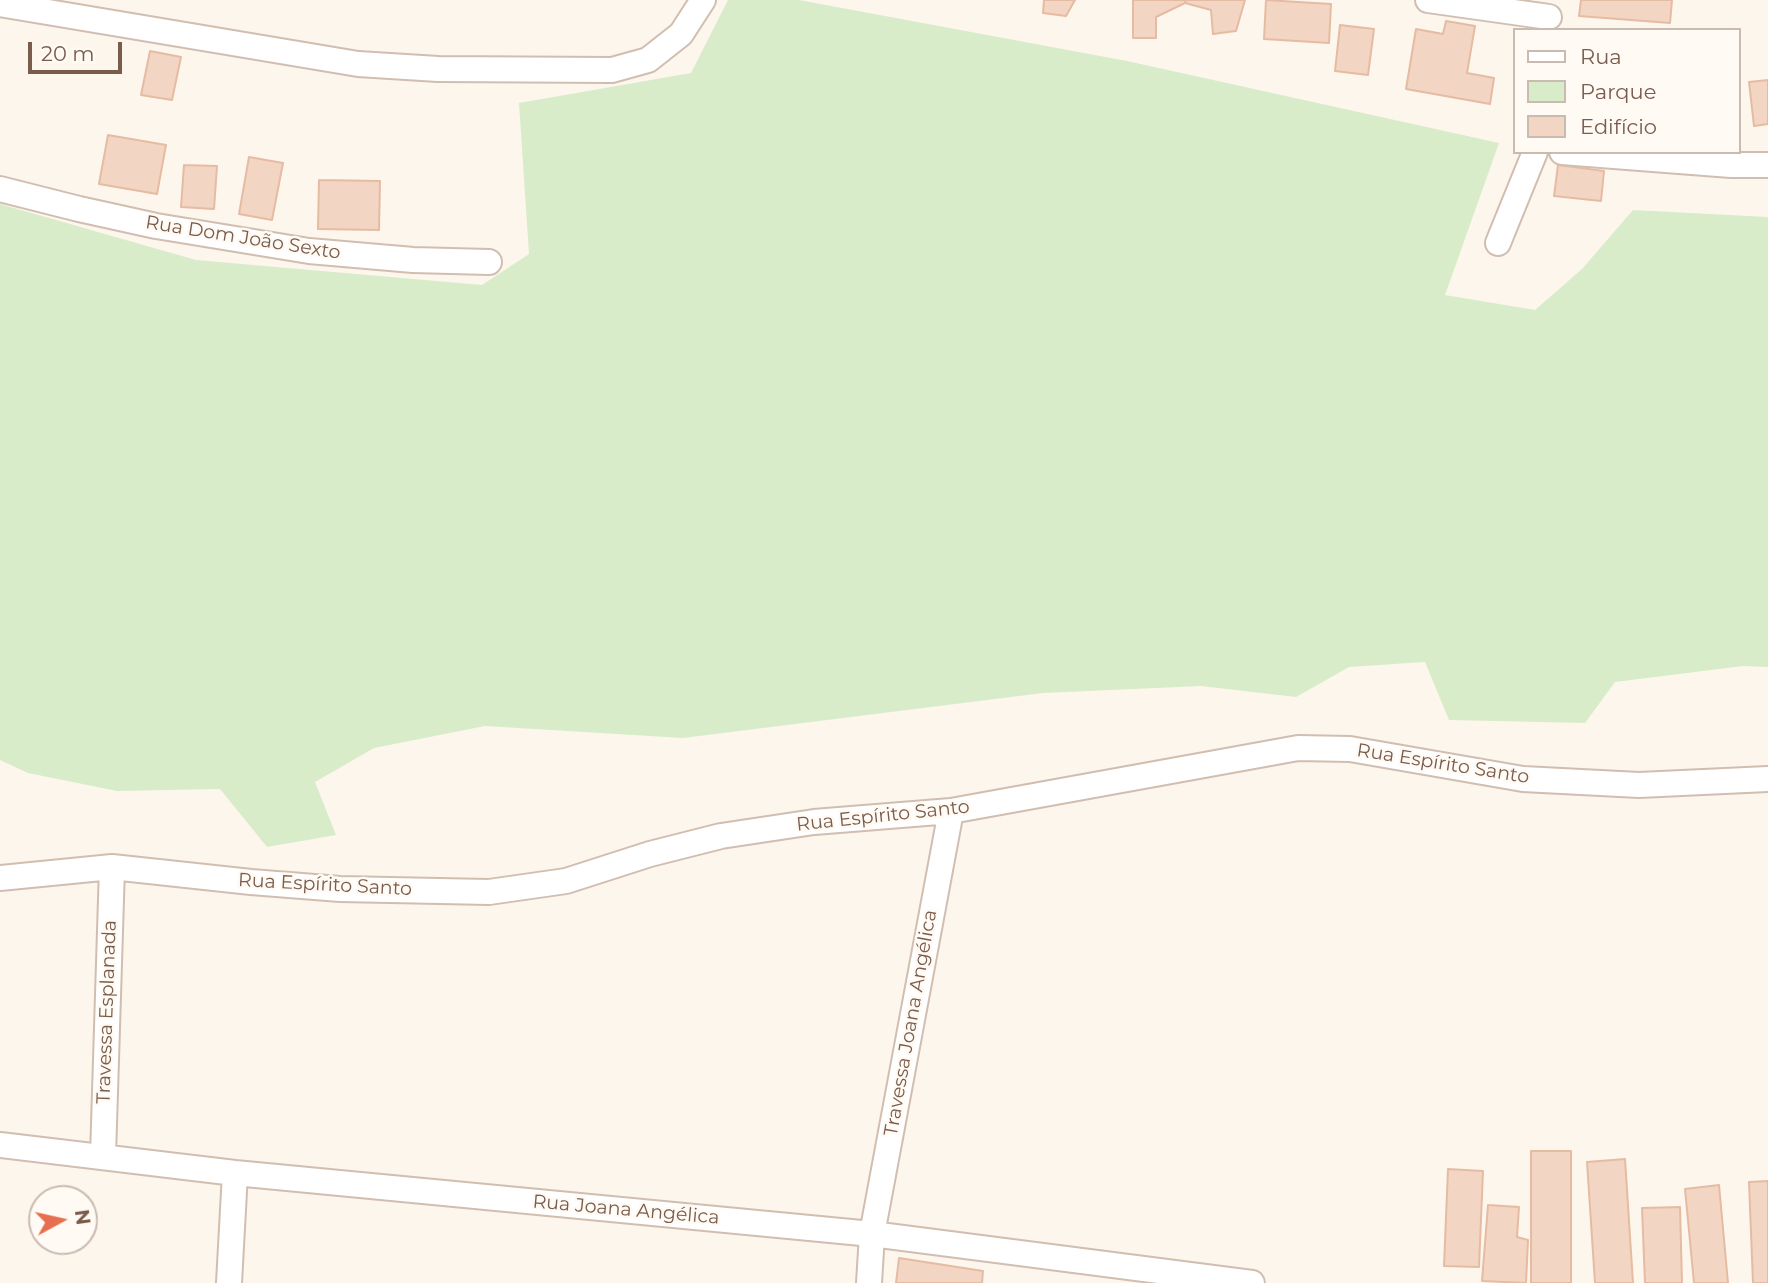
<!DOCTYPE html>
<meta charset="utf-8">
<style>
body{margin:0}
#map{position:relative;width:1768px;height:1283px;overflow:hidden;background:#fdf6ec;font-family:Montserrat,sans-serif}
canvas{display:block}
.legend{position:absolute;left:1513px;top:28px;width:228px;height:126px;box-sizing:border-box;background:#fffaf3;border:2px solid #cabbb1;margin:0;padding:9px 12px;list-style:none;font-size:21px;color:#7a5c4d}
.legend li{display:flex;align-items:center;gap:14px;height:35px}
.legend b{width:35px;border:2px solid #cabbb1}
.north{position:absolute;left:28px;top:1185px;width:70px;height:70px;box-sizing:border-box;background:#fffaf3;border:2px solid #cabbb1;border-radius:50%;rotate:82deg;font-size:19px;font-weight:700;line-height:28px;text-align:center;color:#7a5c4d}
.north::after{content:'';display:block;margin:auto;width:24px;height:32px;background:#e76f51;clip-path:polygon(50% 0,100% 100%,50% 72%,0 100%)}
.scale{position:absolute;left:28px;top:42px;width:94px;height:32px;box-sizing:border-box;border:4px solid #7a5c4d;border-top:0;padding-left:9px;font-size:21px;line-height:24px;white-space:nowrap;color:#7a5c4d;-webkit-text-stroke:5px #fffaf3;paint-order:stroke}
</style>
<div id="map">
<canvas width="1768" height="1283"></canvas>
<ul class="legend">
<li><b style="height:9px;background:#fff"></b>Rua</li>
<li><b style="height:19px;background:#d8ecc9"></b>Parque</li>
<li><b style="height:19px;background:#f3d5c3"></b>Edifício</li>
</ul>
<div class="north">N</div>
<div class="scale">20 m</div>
</div>
<script>
const g = document.querySelector('canvas').getContext('2d');
g.lineJoin = 'round';
function paint(path, color) { g.fillStyle = color; g.fill(path, 'evenodd'); }
const shape = rows => new Path2D(rows.map(r => 'M' + r).join(''));
function stroke(path, color, width, dash) { g.strokeStyle = color; g.lineWidth = width; g.lineCap = dash ? 'butt' : 'round'; g.setLineDash(dash || []); g.stroke(path); }
function drawText(font, color, halo, rows, align = 'center') {
  g.font = font + ' Montserrat,sans-serif'; g.lineWidth = 5; g.setLineDash([]); g.textBaseline = 'middle'; g.strokeStyle = halo; g.fillStyle = color; for (const [text, x, y, turn = 0] of rows) {
    g.save(); g.translate(x, y); g.rotate((+turn || 0) * Math.PI / 180); g.textAlign = isNaN(turn) ? turn : align; if (halo) g.strokeText(text, 0, 0); g.fillText(text, 0, 0); g.restore();
  }
}
paint(shape([
 [728,0,799,0,1127,61,1499,143,1445,295,1535,310,1582,269,1633,210,1768,217,1768,667,1743,666,1615,682,1585,723,1449,720,1425,662,1349,667,1296,697,1201,686,1043,693,683,738,485,726,374,748,315,782,336,835,267,847,220,789,117,791,28,773,0,760,0,204,196,260,482,285,529,254,519,103,691,73]
]), '#d8ecc9');
const building = shape([
 [1044,0,1075,0,1066,16,1043,13,1044,0],
 [1133,0,1185,0,1185,3,1156,17,1156,38,1133,38,1133,0],
 [1186,0,1245,0,1236,31,1213,34,1211,10,1185,3,1186,0],
 [1266,0,1331,4,1329,43,1264,39,1266,0],
 [1581,0,1672,0,1670,23,1579,16,1581,0],
 [1446,21,1475,26,1467,73,1494,78,1490,104,1406,89,1416,29,1443,34,1446,21],
 [1340,25,1374,29,1368,75,1335,71,1340,25],
 [150,51,181,57,172,100,141,95,150,51],
 [1768,80,1768,124,1754,126,1749,82,1768,80],
 [108,135,166,145,157,194,99,184,108,135],
 [249,157,283,163,272,220,239,214,249,157],
 [184,165,217,166,214,209,181,207,184,165],
 [1558,165,1604,171,1601,201,1554,196,1558,165],
 [319,180,380,181,379,230,318,229,319,180],
 [1531,1151,1571,1151,1571,1283,1531,1283,1531,1151],
 [1625,1159,1633,1283,1595,1283,1587,1162,1625,1159],
 [1448,1169,1483,1171,1479,1267,1444,1266,1448,1169],
 [1768,1181,1768,1283,1753,1283,1749,1182,1768,1181],
 [1719,1185,1728,1283,1694,1283,1685,1189,1719,1185],
 [1488,1205,1519,1207,1517,1237,1528,1240,1526,1283,1482,1281,1488,1205],
 [1680,1207,1682,1283,1645,1283,1642,1208,1680,1207],
 [899,1258,983,1271,982,1283,896,1283,899,1258]
]);
paint(building, '#f3d5c3');
stroke(building, '#e6bba3', 2);
const street = shape([
 [1428,0,1549,17],
 [0,4,358,64,438,69,612,70,648,60,681,34,703,0],
 [1562,152,1731,165,1768,165],
 [0,189,79,209,156,226,309,251,413,260,489,262],
 [1498,243,1535,152],
 [0,878,112,867,251,882,340,889,489,892,566,881,650,854,721,836,814,822,951,811,1298,748,1350,749,1523,779,1639,785,1768,779],
 [0,1145,235,1173,872,1234,1252,1283],
 [103,1156,112,867],
 [229,1283,235,1173],
 [869,1283,872,1234,951,811]
]);
stroke(street, '#d1beb0', 28);
stroke(street, '#fff', 24);
drawText('19px', '#7a5c4d', '#fffaf3', [
 ["Rua Dom João Sexto",243,238,9],
 ["Rua Espírito Santo",1443,764,9],
 ["Rua Espírito Santo",883,816,-6],
 ["Rua Espírito Santo",325,885,3],
 ["Travessa Esplanada",107,1012,-88],
 ["Travessa Joana Angélica",911,1023,-80],
 ["Rua Joana Angélica",626,1210,5]
]);
</script>
